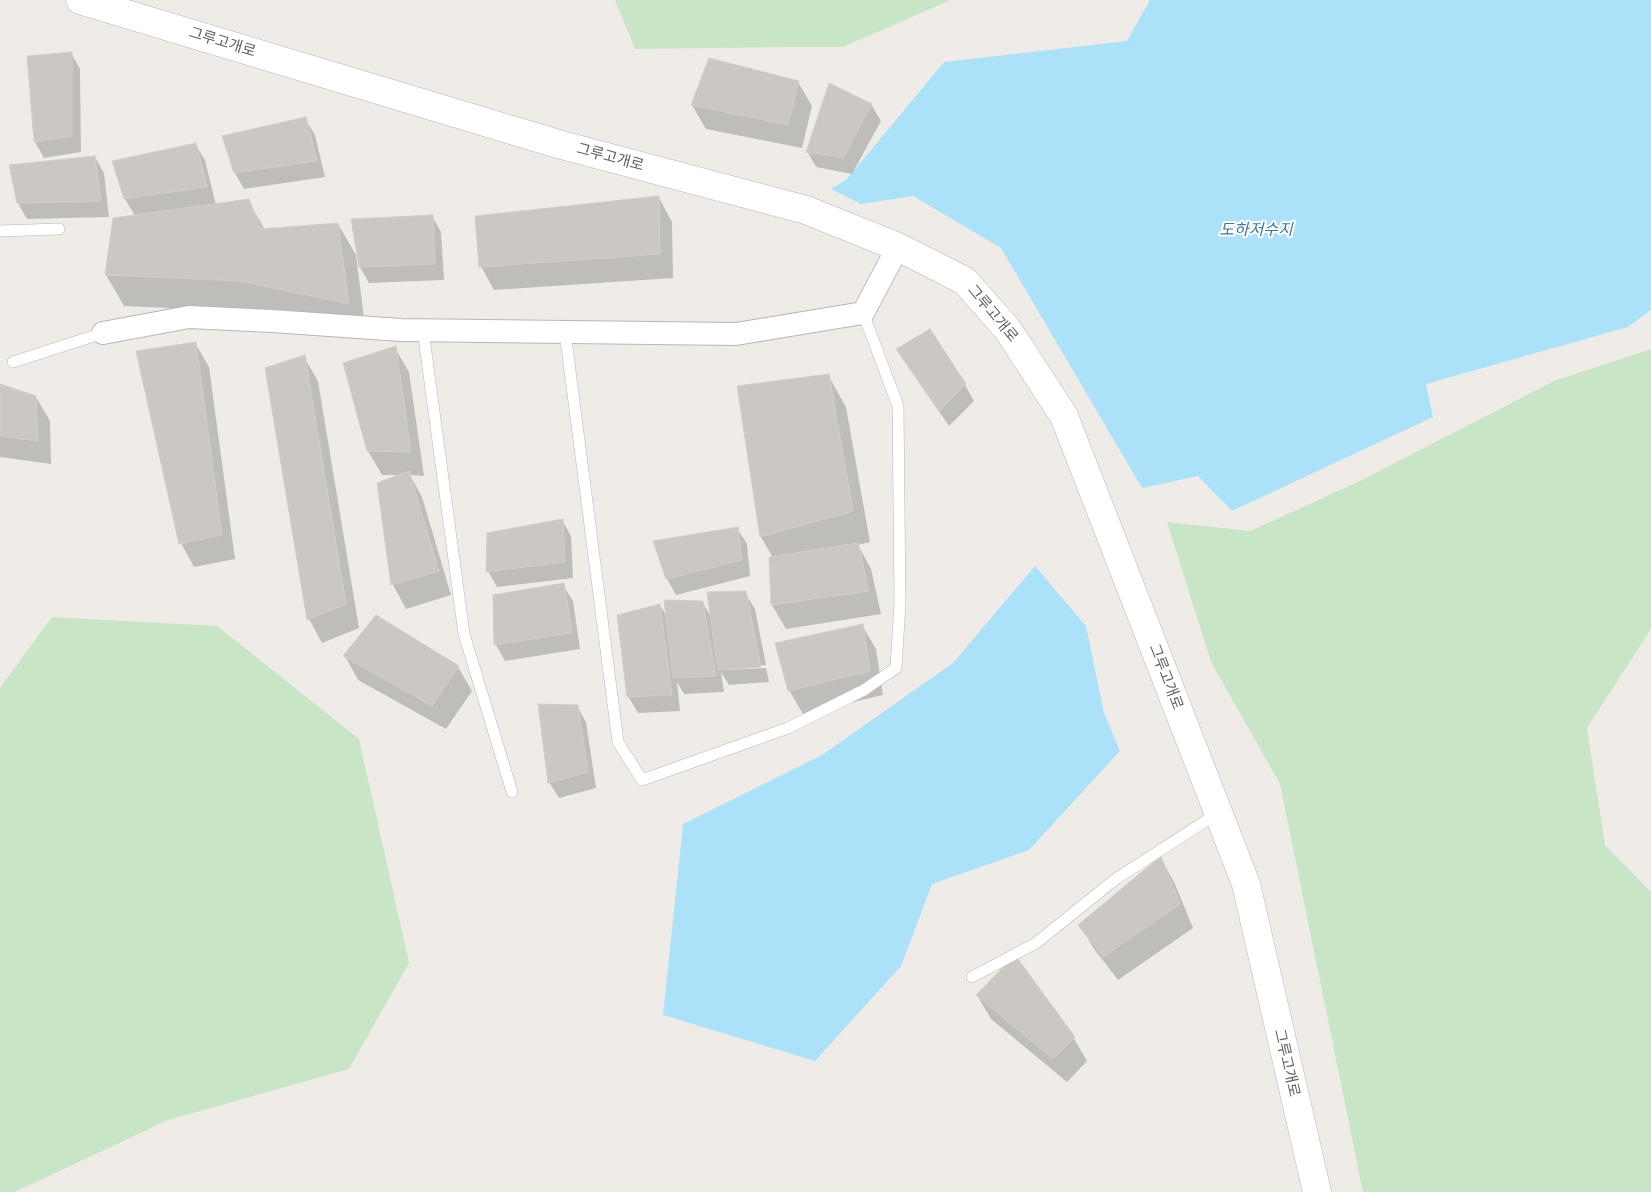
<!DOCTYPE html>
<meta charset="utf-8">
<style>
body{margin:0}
canvas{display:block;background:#efece7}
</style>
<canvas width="1651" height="1192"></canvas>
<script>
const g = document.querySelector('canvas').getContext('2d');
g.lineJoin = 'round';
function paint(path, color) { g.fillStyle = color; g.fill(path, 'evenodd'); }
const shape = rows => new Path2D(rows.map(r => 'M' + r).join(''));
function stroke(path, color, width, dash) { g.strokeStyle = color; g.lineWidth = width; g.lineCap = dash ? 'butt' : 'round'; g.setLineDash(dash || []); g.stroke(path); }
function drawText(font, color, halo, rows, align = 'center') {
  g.font = font + ' Roboto,"Noto Sans KR",sans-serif'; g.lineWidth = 4; g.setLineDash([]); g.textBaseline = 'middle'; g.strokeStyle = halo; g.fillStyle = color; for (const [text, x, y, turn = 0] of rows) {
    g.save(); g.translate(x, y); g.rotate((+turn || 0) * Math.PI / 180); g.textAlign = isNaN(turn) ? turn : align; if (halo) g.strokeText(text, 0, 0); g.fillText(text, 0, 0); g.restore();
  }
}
paint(shape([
 [615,0,951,0,843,47,785,47,635,49],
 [1651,349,1651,629,1587,728,1605,845,1651,892,1651,1192,1363,1192,1280,784,1211,662,1167,522,1250,531,1358,482,1554,381],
 [52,617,217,626,359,739,409,963,349,1069,168,1120,15,1192,0,1192,0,688]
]), '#c8e5c5');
paint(shape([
 [1150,0,1651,0,1651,310,1628,327,1426,384,1433,417,1232,511,1198,476,1142,488,1001,248,913,196,861,204,831,189,847,179,944,62,1127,41],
 [1035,566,1086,626,1104,713,1120,751,1029,850,932,884,901,966,815,1061,663,1015,683,824,822,755,953,663]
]), '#ace1fa');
paint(shape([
 [71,53,80,69,81,152,44,158,35,142,28,57],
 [798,82,812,106,802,148,706,129,692,105],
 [871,104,881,121,852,174,816,167,807,151],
 [305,119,315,135,325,177,244,189,235,173],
 [195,144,205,160,216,205,248,200,265,230,338,224,356,255,366,334,259,312,124,306,106,275,135,216,125,199],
 [95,157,104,173,109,217,27,219,18,203],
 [659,198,672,222,673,278,494,290,481,266],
 [432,216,441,232,444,280,369,283,360,267,352,220],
 [195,343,209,367,235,559,194,567,181,543],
 [395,348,409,372,424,476,410,475,422,497,451,595,406,609,393,585,379,484,402,475,382,475,368,451],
 [898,349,965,385,974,401,949,426,907,365],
 [304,357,318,381,359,628,322,643,309,619],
 [828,375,846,407,870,542,858,545,871,569,881,614,786,629,772,605,771,558,773,558,761,537,738,387],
 [0,386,36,397,50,421,51,464,0,457],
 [562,520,571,536,573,578,497,587,488,571],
 [737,528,747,544,750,576,676,595,667,579],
 [563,585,573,601,580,649,505,661,496,645,494,596],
 [745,593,755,609,766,665,724,668,724,670,766,668,769,682,729,685,721,672,724,692,684,694,677,682,680,711,638,713,628,696,660,605,667,617,702,602,712,618],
 [862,625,876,649,883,695,803,714,789,690],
 [345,656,458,667,472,691,446,729,358,680],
 [577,706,586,722,596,788,559,798,549,782],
 [1161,858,1174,882,1193,928,1118,980,1094,949,1080,925],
 [977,995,1073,1037,1087,1061,1067,1082,991,1019]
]), '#0003');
const building = shape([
 [72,52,72,136,34,142,27,56,72,52],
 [709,58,799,81,788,125,691,105,709,58],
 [829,83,872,104,843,158,806,152,829,83],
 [306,117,317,161,234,173,222,136,306,117],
 [196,143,207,187,124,199,112,161,196,143],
 [95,156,101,201,17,203,9,165,95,156],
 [659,196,660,254,479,267,475,216,659,196],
 [249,199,261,229,338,223,349,304,240,281,105,275,113,218,249,199],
 [433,215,435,264,359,267,351,219,433,215],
 [930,329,966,384,939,411,896,349,930,329],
 [196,342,222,535,179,544,136,351,196,342],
 [396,346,411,452,367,451,343,363,396,346],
 [305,355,346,604,307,620,265,368,305,355],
 [829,374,853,511,760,537,737,386,829,374],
 [0,384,36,396,38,441,0,436,0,384],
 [409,471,439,571,391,585,377,483,409,471],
 [563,519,565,562,486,572,487,533,563,519],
 [738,527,742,560,666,579,653,541,738,527],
 [858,543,869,591,771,605,769,557,858,543],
 [564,583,572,633,494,645,493,595,564,583],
 [746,591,761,667,718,670,707,592,746,591],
 [664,600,703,601,716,676,673,678,664,600],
 [660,604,672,695,627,697,617,615,660,604],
 [376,615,459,666,432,706,343,656,376,615],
 [863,624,870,671,788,691,775,643,863,624],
 [538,704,578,705,588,772,548,783,538,704],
 [1161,856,1180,904,1103,957,1078,925,1161,856],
 [1015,955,1075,1037,1053,1059,976,995,1015,955]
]);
paint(building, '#cbc7c4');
stroke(building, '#d4cec5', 1);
const lane = shape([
 [0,231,59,229],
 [423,330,464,634,512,792],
 [565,332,618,742,642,780,788,728,864,690,896,668,900,604,898,406,863,313],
 [13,362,103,333],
 [972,977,1036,943,1117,878,1218,813]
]);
const street = shape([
 [103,333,189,317,272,321,401,330,736,334,863,313,898,247]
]);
const secondary = shape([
 [80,0,558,144,806,210,898,247,965,281,1008,330,1064,416,1246,884,1317,1192]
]);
stroke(lane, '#b4b7ba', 12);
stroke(street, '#b4b7ba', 24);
stroke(secondary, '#b3b6ba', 29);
stroke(lane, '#fff', 11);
stroke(street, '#fff', 22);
stroke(secondary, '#fff', 28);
drawText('15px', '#5e6266', '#fff', [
 ["그루고개로",222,43,17],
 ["그루고개로",610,158,15],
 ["그루고개로",992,314,50],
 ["그루고개로",1165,677,69],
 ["그루고개로",1286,1063,77]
]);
drawText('italic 16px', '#42779b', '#fff', [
 ["도하저수지",1256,231]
]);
</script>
